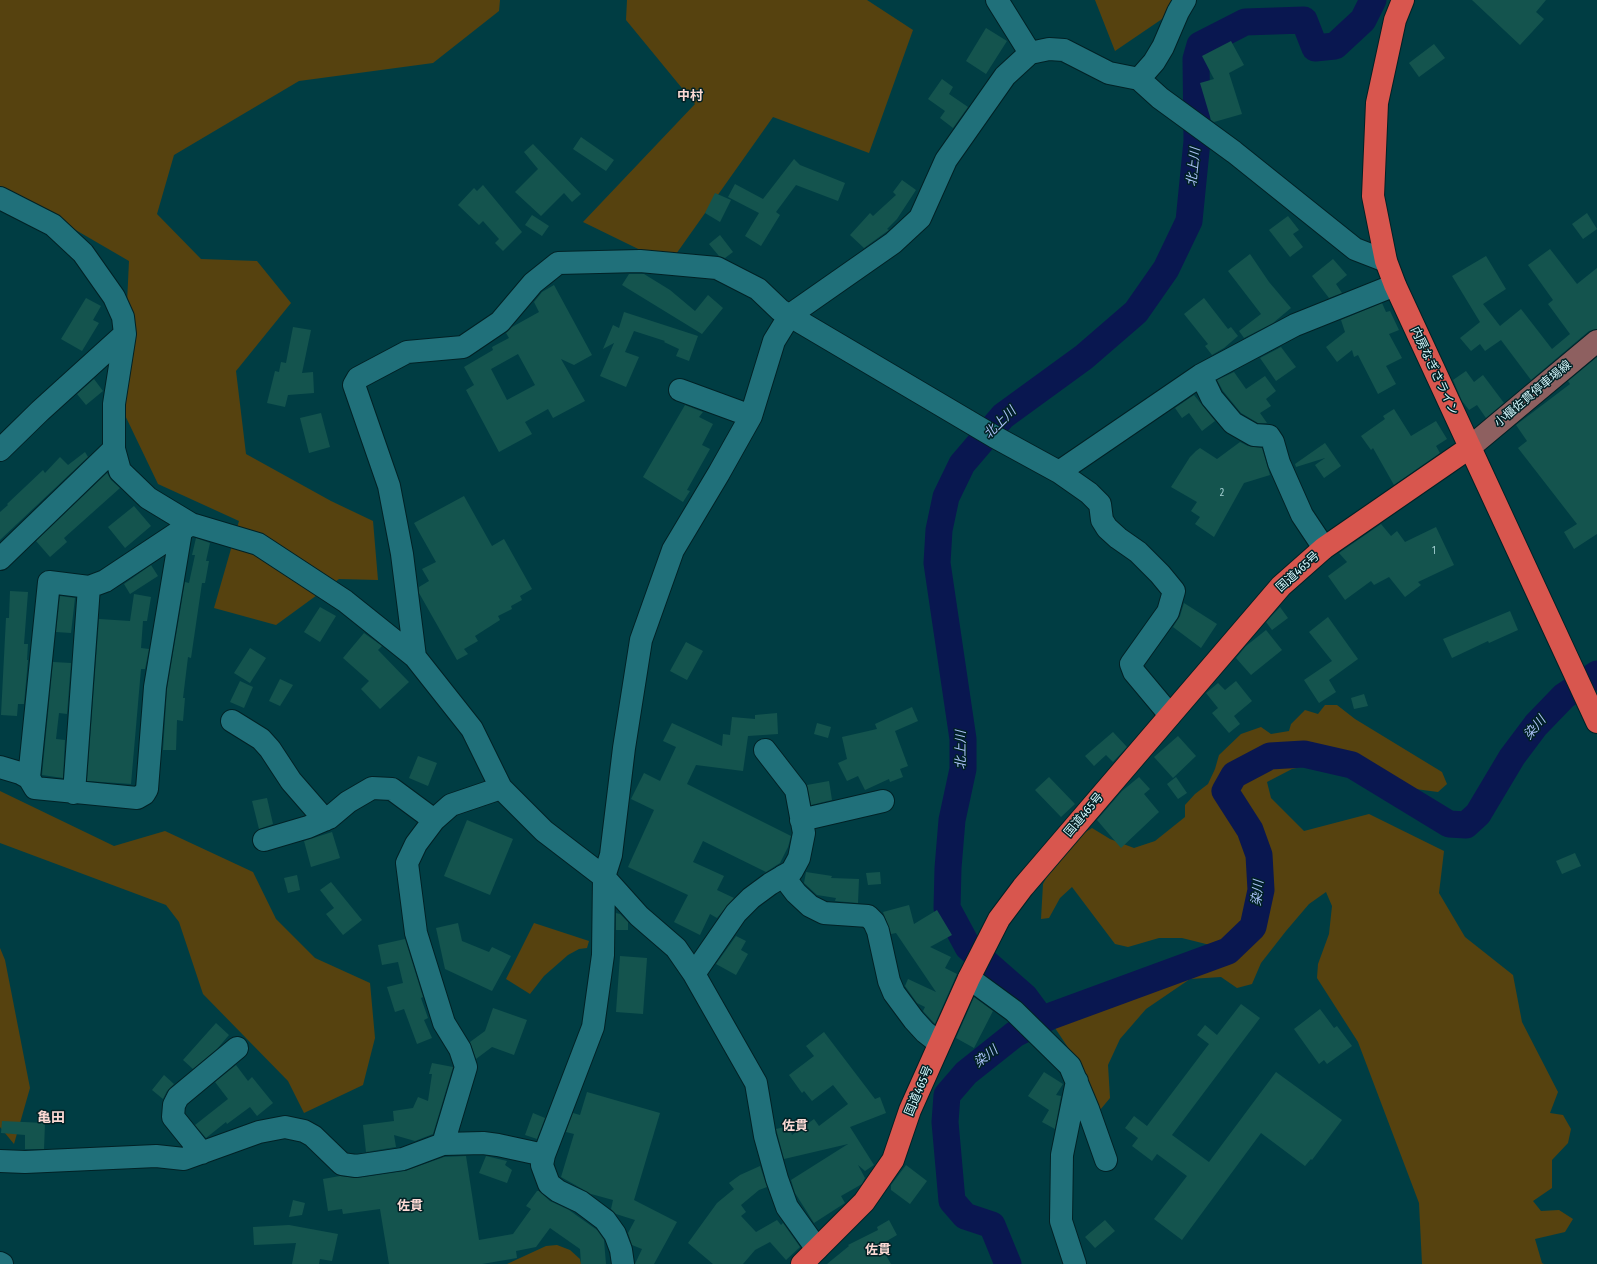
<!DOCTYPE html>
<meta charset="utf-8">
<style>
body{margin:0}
canvas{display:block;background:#003d43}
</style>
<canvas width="1597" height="1264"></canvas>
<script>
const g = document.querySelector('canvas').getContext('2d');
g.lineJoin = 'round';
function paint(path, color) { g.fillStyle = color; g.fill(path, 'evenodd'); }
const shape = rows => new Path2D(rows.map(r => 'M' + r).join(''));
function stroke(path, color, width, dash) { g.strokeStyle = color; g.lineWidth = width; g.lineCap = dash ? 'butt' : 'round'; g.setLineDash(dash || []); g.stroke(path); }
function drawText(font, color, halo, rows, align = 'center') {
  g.font = font + ' "Fira Sans Condensed","Noto Sans JP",sans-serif'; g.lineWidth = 3; g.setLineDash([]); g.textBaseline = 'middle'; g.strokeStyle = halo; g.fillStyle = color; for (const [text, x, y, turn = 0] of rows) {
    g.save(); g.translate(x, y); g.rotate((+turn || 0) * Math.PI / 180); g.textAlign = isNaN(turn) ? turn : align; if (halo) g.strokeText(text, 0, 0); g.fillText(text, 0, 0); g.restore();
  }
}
paint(shape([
 [0,0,500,0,499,11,433,63,299,81,174,155,157,214,201,259,257,261,291,303,236,371,246,454,331,501,373,521,378,580,339,579,276,625,214,608,239,521,158,484,122,409,129,261,0,186],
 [627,0,867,0,913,30,869,153,773,117,669,264,583,222,695,104,626,20],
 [1095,0,1178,0,1165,17,1115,51],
 [1325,705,1337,705,1355,719,1442,772,1447,784,1438,792,1408,788,1315,764,1292,769,1267,782,1271,798,1304,831,1369,814,1444,851,1439,893,1465,937,1513,975,1522,1022,1558,1092,1550,1113,1563,1115,1571,1129,1568,1143,1552,1160,1552,1188,1533,1201,1541,1211,1559,1210,1573,1219,1565,1232,1535,1239,1542,1263,1544,1264,1422,1264,1419,1203,1358,1042,1317,978,1318,964,1329,934,1332,906,1326,892,1309,904,1286,931,1261,963,1252,984,1237,988,1221,977,1190,979,1146,1009,1120,1039,1108,1065,1110,1098,1100,1110,1093,1104,1075,1058,1055,1028,1058,1013,1143,970,1210,945,1182,938,1159,938,1128,947,1115,944,1072,887,1060,898,1049,918,1041,919,1043,884,1054,863,1076,838,1092,828,1110,839,1134,848,1155,841,1185,817,1185,805,1195,794,1208,784,1215,769,1219,755,1241,734,1261,727,1271,734,1289,731,1291,724,1305,710,1318,714],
 [0,791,114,846,165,831,253,872,276,919,315,958,370,983,375,1038,363,1085,304,1113,288,1081,203,994,179,922,166,905,0,843],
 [534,923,589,941,587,948,579,949,568,955,544,976,530,994,506,979],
 [0,948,5,960,30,1088,14,1144,0,1127],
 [557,1245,570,1250,580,1259,581,1264,507,1264,546,1246]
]), '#56420f');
stroke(shape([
 [1042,1020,1025,997,968,947,947,908,948,868,952,820,963,769,963,739,937,563,939,530,946,497,962,464,1003,416,1084,357,1136,312,1166,269,1189,221,1197,141,1196,59,1200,45,1245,22,1304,20,1315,48,1335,46,1363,20,1373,0],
 [1008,1264,992,1225,965,1216,952,1201,945,1122,947,1095,966,1073,1015,1034,1051,1016,1228,951,1253,927,1261,890,1259,855,1250,830,1225,791,1234,775,1270,756,1304,754,1352,765,1449,824,1466,825,1478,814,1512,757,1536,725,1564,696,1597,674]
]), '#091750', 27);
paint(shape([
 [1472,0,1546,0,1536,12,1544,19,1520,45],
 [986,28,1007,41,986,74,966,61],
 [1231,41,1244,65,1229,73,1242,114,1214,122,1211,120,1200,83,1214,79,1202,56],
 [1434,44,1445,58,1419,77,1409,63],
 [942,79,953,87,949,94,968,107,953,128,940,118,945,111,928,99],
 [581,137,614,160,606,171,573,149],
 [533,144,581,194,572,202,564,193,541,216,515,192,538,169,524,152],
 [794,159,800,165,845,183,838,201,796,185,776,212,780,215,761,246,745,236,759,213,728,197,735,184,763,199],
 [902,180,916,190,897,219,887,229,889,230,864,248,850,235,870,213,873,216,896,195,893,192],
 [483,185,522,232,503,251,495,243,499,239,483,221,479,225,458,205,474,188,477,191],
 [715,193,731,200,720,222,705,213],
 [1587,213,1597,229,1583,239,1572,224],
 [532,215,549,226,542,236,525,225],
 [1288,216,1299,230,1293,234,1303,247,1290,257,1269,230],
 [720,235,733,252,725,258,719,256,709,244],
 [1550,249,1577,284,1597,268,1597,329,1589,331,1531,380,1501,340,1485,351,1480,344,1471,351,1460,338,1480,322,1452,276,1486,256,1506,289,1483,304,1500,326,1521,309,1552,349,1570,334,1548,304,1553,300,1528,265],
 [1250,254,1269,282,1291,308,1273,323,1244,338,1239,331,1261,314,1228,271],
 [1333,259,1347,275,1336,284,1342,293,1329,298,1312,276],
 [629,274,644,274,670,290,695,311,708,295,723,308,702,334,622,285],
 [554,285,592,355,574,365,561,359,585,401,553,418,548,409,525,422,532,434,499,452,466,390,474,385,464,367,493,350,492,347,509,338,506,333,512,327,539,312,534,302,542,292],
 [518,354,535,385,507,400,491,369],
 [86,298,101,306,93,320,99,323,82,351,61,339],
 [1204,298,1228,329,1231,327,1238,336,1224,348,1212,355,1205,346,1208,344,1184,314],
 [1382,303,1386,312,1390,311,1399,330,1389,334,1402,358,1386,366,1396,384,1378,394,1358,355,1354,357,1352,350,1337,362,1326,347,1345,332,1341,320],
 [624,312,698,336,689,361,676,356,679,349,664,342,665,341,634,331,625,352,639,357,626,387,600,376,614,343,603,349,613,325,619,328],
 [293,327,311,330,302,373,313,372,314,393,288,395,285,407,267,403,275,371,279,372,281,362,286,363],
 [1281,347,1296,367,1276,381,1260,358],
 [1597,357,1597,534,1574,549,1564,532,1577,524,1518,448,1527,441,1516,425,1570,384,1568,381],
 [1466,371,1474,382,1483,375,1504,403,1486,418,1477,405,1469,410,1462,401,1453,380],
 [1234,372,1246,389,1265,376,1276,391,1266,399,1271,406,1260,413,1267,423,1258,423,1241,413,1223,391,1217,380],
 [94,379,103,391,86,405,77,394],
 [1194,395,1215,421,1202,431,1189,413,1182,418,1175,408],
 [685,405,703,412,699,417,713,424,702,445,710,449,687,490,690,491,683,502,643,477],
 [1394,409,1411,436,1436,421,1447,439,1436,446,1440,453,1394,485,1373,448,1371,450,1361,436,1385,419,1383,416],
 [321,413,330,447,309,453,300,418],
 [1240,442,1248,446,1262,448,1270,475,1244,483,1214,537,1195,524,1200,517,1191,511,1197,502,1171,487,1190,457,1196,451,1200,448,1217,459],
 [1325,443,1341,466,1324,478,1315,465,1325,458,1296,467,1295,464],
 [85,452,88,457,0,540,0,512,8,505,7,504,43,470,45,473,60,457,68,465],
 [107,473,111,480,120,488,64,538,67,542,50,557,36,541],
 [464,496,492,546,504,539,532,589,520,596,522,600,511,606,512,609,498,616,500,620,475,636,478,641,464,649,468,654,457,660,419,593,419,587,429,581,422,569,436,562,414,523],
 [134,506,151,526,125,548,108,527],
 [1381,524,1391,536,1397,531,1405,542,1436,527,1454,565,1418,582,1421,585,1405,597,1389,577,1374,585,1371,581,1345,600,1328,576,1347,562,1339,553],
 [196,538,210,543,206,561,209,561,205,583,202,583,191,658,188,657,183,698,185,698,183,721,177,720,176,750,163,750,167,689,185,582,189,583,195,555,192,555],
 [151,565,158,576,130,594,124,584],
 [10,591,28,592,24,644,28,644,27,660,28,660,24,704,18,704,17,716,1,715,6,618,9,618],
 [134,594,151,597,147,621,143,621,141,648,149,649,145,669,141,669,131,784,87,781,99,619,130,621],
 [60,596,75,598,71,633,56,632],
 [1184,603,1217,624,1201,648,1173,627,1180,616],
 [320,607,336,616,320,642,304,632],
 [1280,607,1288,618,1272,630,1266,622],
 [1510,611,1518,630,1489,643,1488,641,1452,658,1443,639],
 [1328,617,1358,659,1329,680,1336,692,1319,703,1304,680,1332,661,1309,632],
 [1266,630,1282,650,1251,675,1236,658,1246,646],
 [364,633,382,646,378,650,409,682,380,709,361,689,369,681,343,658],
 [686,642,703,651,687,680,670,671],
 [250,648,266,658,250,683,234,673],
 [53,662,71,663,67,714,59,713,56,739,65,740,63,778,42,775],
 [280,679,293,685,280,706,269,701],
 [240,681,253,687,244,708,230,702],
 [1236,681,1252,701,1234,716,1240,724,1229,733,1212,713,1218,708,1206,693,1218,683,1225,690],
 [1364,694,1368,706,1354,709,1351,698],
 [912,707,918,721,895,731,908,766,900,769,903,777,890,782,889,779,865,790,858,776,847,781,838,763,847,759,842,737,877,729,875,724],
 [777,713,778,734,748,736,743,771,696,765,687,784,791,836,788,847,780,863,766,872,703,841,693,862,724,876,717,890,734,898,717,918,710,914,700,935,674,922,688,895,628,867,654,810,631,799,644,773,660,781,676,747,663,741,672,723,722,746,723,734,730,735,732,717,755,719,755,715],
 [817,723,831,727,828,738,814,734],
 [1113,732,1127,747,1113,762,1106,755,1094,766,1085,756],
 [1178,736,1196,756,1173,778,1154,757],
 [418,756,437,763,428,786,409,778],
 [1049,777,1075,804,1061,817,1035,790],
 [1139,777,1150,789,1144,794,1159,812,1121,848,1097,820,1122,791],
 [1176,777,1187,793,1178,799,1167,784],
 [829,781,832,800,811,805,807,785],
 [267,798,273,824,259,829,252,801],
 [467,820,513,839,490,895,444,876],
 [332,832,340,858,311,867,304,841],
 [1575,853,1581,866,1562,874,1556,861],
 [806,872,832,876,831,878,859,879,858,903,835,901,836,898,817,895,804,883],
 [880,872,881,884,868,885,866,873],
 [297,875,300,890,288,893,284,878],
 [331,882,362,920,343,935,326,914,334,908,320,890],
 [909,905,914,924,937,910,952,935,930,947,951,957,945,968,957,974,935,1024,923,1011,925,1007,917,1003,905,986,908,979,936,992,896,933,891,934,883,912],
 [616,913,620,914,628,922,628,930,616,930],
 [458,923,462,941,489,952,492,947,511,956,492,991,445,969,436,928],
 [736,936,746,941,741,950,748,954,736,975,716,964],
 [405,939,423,997,421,998,428,1018,424,1020,432,1038,417,1044,404,1009,395,1012,387,987,403,983,398,962,382,965,378,945],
 [620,956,647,958,643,1014,616,1012],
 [974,997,993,1011,974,1048,956,1038],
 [1241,1004,1260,1018,1172,1135,1209,1162,1276,1072,1342,1120,1312,1160,1311,1159,1305,1166,1261,1133,1182,1240,1154,1219,1187,1176,1157,1154,1152,1161,1132,1146,1138,1138,1125,1128,1134,1116,1147,1126,1209,1044,1197,1035,1205,1025,1217,1035],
 [493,1008,527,1020,514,1055,492,1047,476,1059,470,1042,485,1031],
 [1320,1009,1334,1028,1337,1026,1352,1046,1327,1064,1324,1060,1319,1064,1294,1029],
 [216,1023,229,1035,217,1049,193,1069,183,1060],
 [824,1032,875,1099,880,1097,886,1113,850,1127,874,1165,865,1171,858,1165,865,1178,862,1184,841,1196,845,1203,814,1223,795,1193,791,1180,848,1144,784,1159,776,1129,789,1126,792,1135,814,1119,819,1126,848,1104,833,1085,812,1101,804,1091,802,1093,789,1075,814,1056,806,1046],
 [432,1063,453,1067,433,1134,415,1141,394,1135,396,1147,366,1152,363,1125,394,1121,393,1111,413,1108,418,1097,428,1101,432,1074,429,1074],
 [236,1065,248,1081,252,1077,273,1103,257,1116,250,1107,227,1124,226,1122,206,1138,195,1125,228,1099,215,1082],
 [1044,1072,1063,1084,1056,1095,1061,1096,1055,1129,1042,1122,1049,1110,1028,1096],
 [164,1075,174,1084,167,1091,163,1099,152,1090],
 [587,1092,660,1113,634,1200,677,1222,654,1264,635,1264,642,1249,632,1245,628,1233,635,1220,616,1214,611,1209,613,1200,591,1194,561,1177,574,1134,566,1132,573,1113,580,1115],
 [533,1113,545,1118,537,1139,525,1135],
 [2,1121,45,1123,44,1149,25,1149,25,1135,1,1133],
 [466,1156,479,1240,513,1234,531,1209,526,1206,537,1191,539,1191,550,1201,569,1210,597,1230,604,1240,606,1264,581,1264,580,1249,550,1228,536,1247,516,1251,517,1258,482,1264,389,1264,380,1209,343,1214,342,1209,328,1211,323,1179,340,1176,358,1178,405,1171,444,1157],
 [486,1156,507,1161,505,1165,512,1170,507,1183,479,1173],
 [906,1165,927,1181,910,1204,891,1190,891,1185],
 [760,1166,767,1187,759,1190,741,1205,746,1212,741,1216,756,1232,777,1220,781,1225,783,1223,800,1247,786,1260,770,1242,755,1250,743,1264,713,1264,688,1243,717,1203,734,1189,729,1183,740,1175],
 [293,1200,305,1203,302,1215,289,1217],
 [889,1220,897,1235,880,1245,891,1264,827,1264,849,1246,848,1245,878,1230,877,1227],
 [1105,1220,1115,1231,1095,1248,1085,1237],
 [289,1225,338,1234,332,1261,320,1259,319,1264,292,1264,296,1243,254,1245,253,1227]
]), '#14544e');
const minor = shape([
 [997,0,1030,53],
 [1139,79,1154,62,1163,47,1178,12,1185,0],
 [0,198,53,225,83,253,114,297,123,317,125,334,114,404,114,449,120,471,148,498,191,524,258,544,345,601,415,657,472,729,501,788,544,831,604,877,639,916,676,948,694,974,756,1083,765,1136,777,1179,787,1207,817,1249],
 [1201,375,1212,398,1233,423,1254,435,1269,436,1273,442,1279,463,1302,515,1324,548],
 [680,390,751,416],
 [0,450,40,411,125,334],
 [1059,472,1201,375,1295,325,1395,285],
 [0,559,114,449],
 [415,657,402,554,389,486,354,385,358,378,407,352,463,347,500,322,533,283,558,263,640,261,717,268,758,289,780,310,995,437,1059,472,1089,493,1100,504,1102,520,1107,528,1118,538,1138,552,1160,574,1174,591,1168,612,1131,664,1134,672,1170,715],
 [232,721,261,739,270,749,291,781,325,820],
 [0,767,20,773,29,778,35,788,137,798,144,794,147,789,155,687,181,531],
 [29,778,49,582,89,587,105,581,188,526],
 [74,793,89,587],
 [801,820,883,801],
 [264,840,308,827,329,818,348,802,372,788,392,789,434,820],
 [783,876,796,893,810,906,824,913,868,916,874,922,878,931,889,981,894,993,914,1020,925,1032,939,1043],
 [694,974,736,913,751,898,770,884,792,871,799,858,804,833,796,790,765,750],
 [969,978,1014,1011,1070,1066,1088,1109,1106,1160],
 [443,1144,466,1067,460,1049,444,1023,416,933,407,863,416,844,434,820,451,805,501,788],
 [202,1153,173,1117,174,1105,178,1097,237,1048],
 [0,1161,25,1162,156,1156,184,1159,259,1132,285,1127,304,1131,313,1136,342,1164,356,1166,403,1159,443,1144,483,1143,498,1145,544,1155],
 [0,1263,2,1264],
 [623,1264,621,1250,615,1234,605,1220,581,1202,558,1191,549,1184,542,1165,544,1155,593,1027,603,955,604,877,611,855,624,748,641,640,673,550,719,473,751,416,774,341,790,315,893,243,920,218,946,160,1005,76,1030,53,1049,49,1064,50,1109,73,1139,79,1160,98,1234,152,1355,249,1386,261],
 [1075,1264,1061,1221,1062,1155,1077,1081]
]);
const major = shape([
 [1469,448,1597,341]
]);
const highway = shape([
 [1403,0,1395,20,1377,103,1373,196,1386,261,1395,285,1597,722],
 [802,1264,864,1202,893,1160,910,1110,969,978,999,919,1023,887,1281,586,1324,548,1469,448]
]);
stroke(minor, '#012125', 24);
stroke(major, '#012125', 24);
stroke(highway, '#012125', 24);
stroke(minor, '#20707a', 22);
stroke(major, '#8e6060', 22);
stroke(highway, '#d8564e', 22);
drawText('10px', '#a3ced0', null, [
 ["2",1222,493],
 ["1",1434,551]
]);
drawText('12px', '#d3f7fc', '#012125', [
 ["内房なぎさライン",1434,371,65],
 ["小櫃佐貫停車場線",1533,394,-40],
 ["国道465号",1298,572,-42],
 ["国道465号",1084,815,-50],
 ["国道465号",919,1091,-67]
]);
drawText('bold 13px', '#fcd9d4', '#012125', [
 ["中村",690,96],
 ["佐貫",795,1126],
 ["佐貫",410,1206],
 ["佐貫",878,1250]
]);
drawText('italic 13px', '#a9c0f6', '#012125', [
 ["北上川",1194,167,-84],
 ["北上川",1000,423,-45],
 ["染川",1535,728,-50],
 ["北上川",961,750,-90],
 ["染川",1258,893,-84],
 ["染川",986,1057,-38]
]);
drawText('bold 14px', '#fcd9d4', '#012125', [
 ["亀田",51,1118]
]);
</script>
